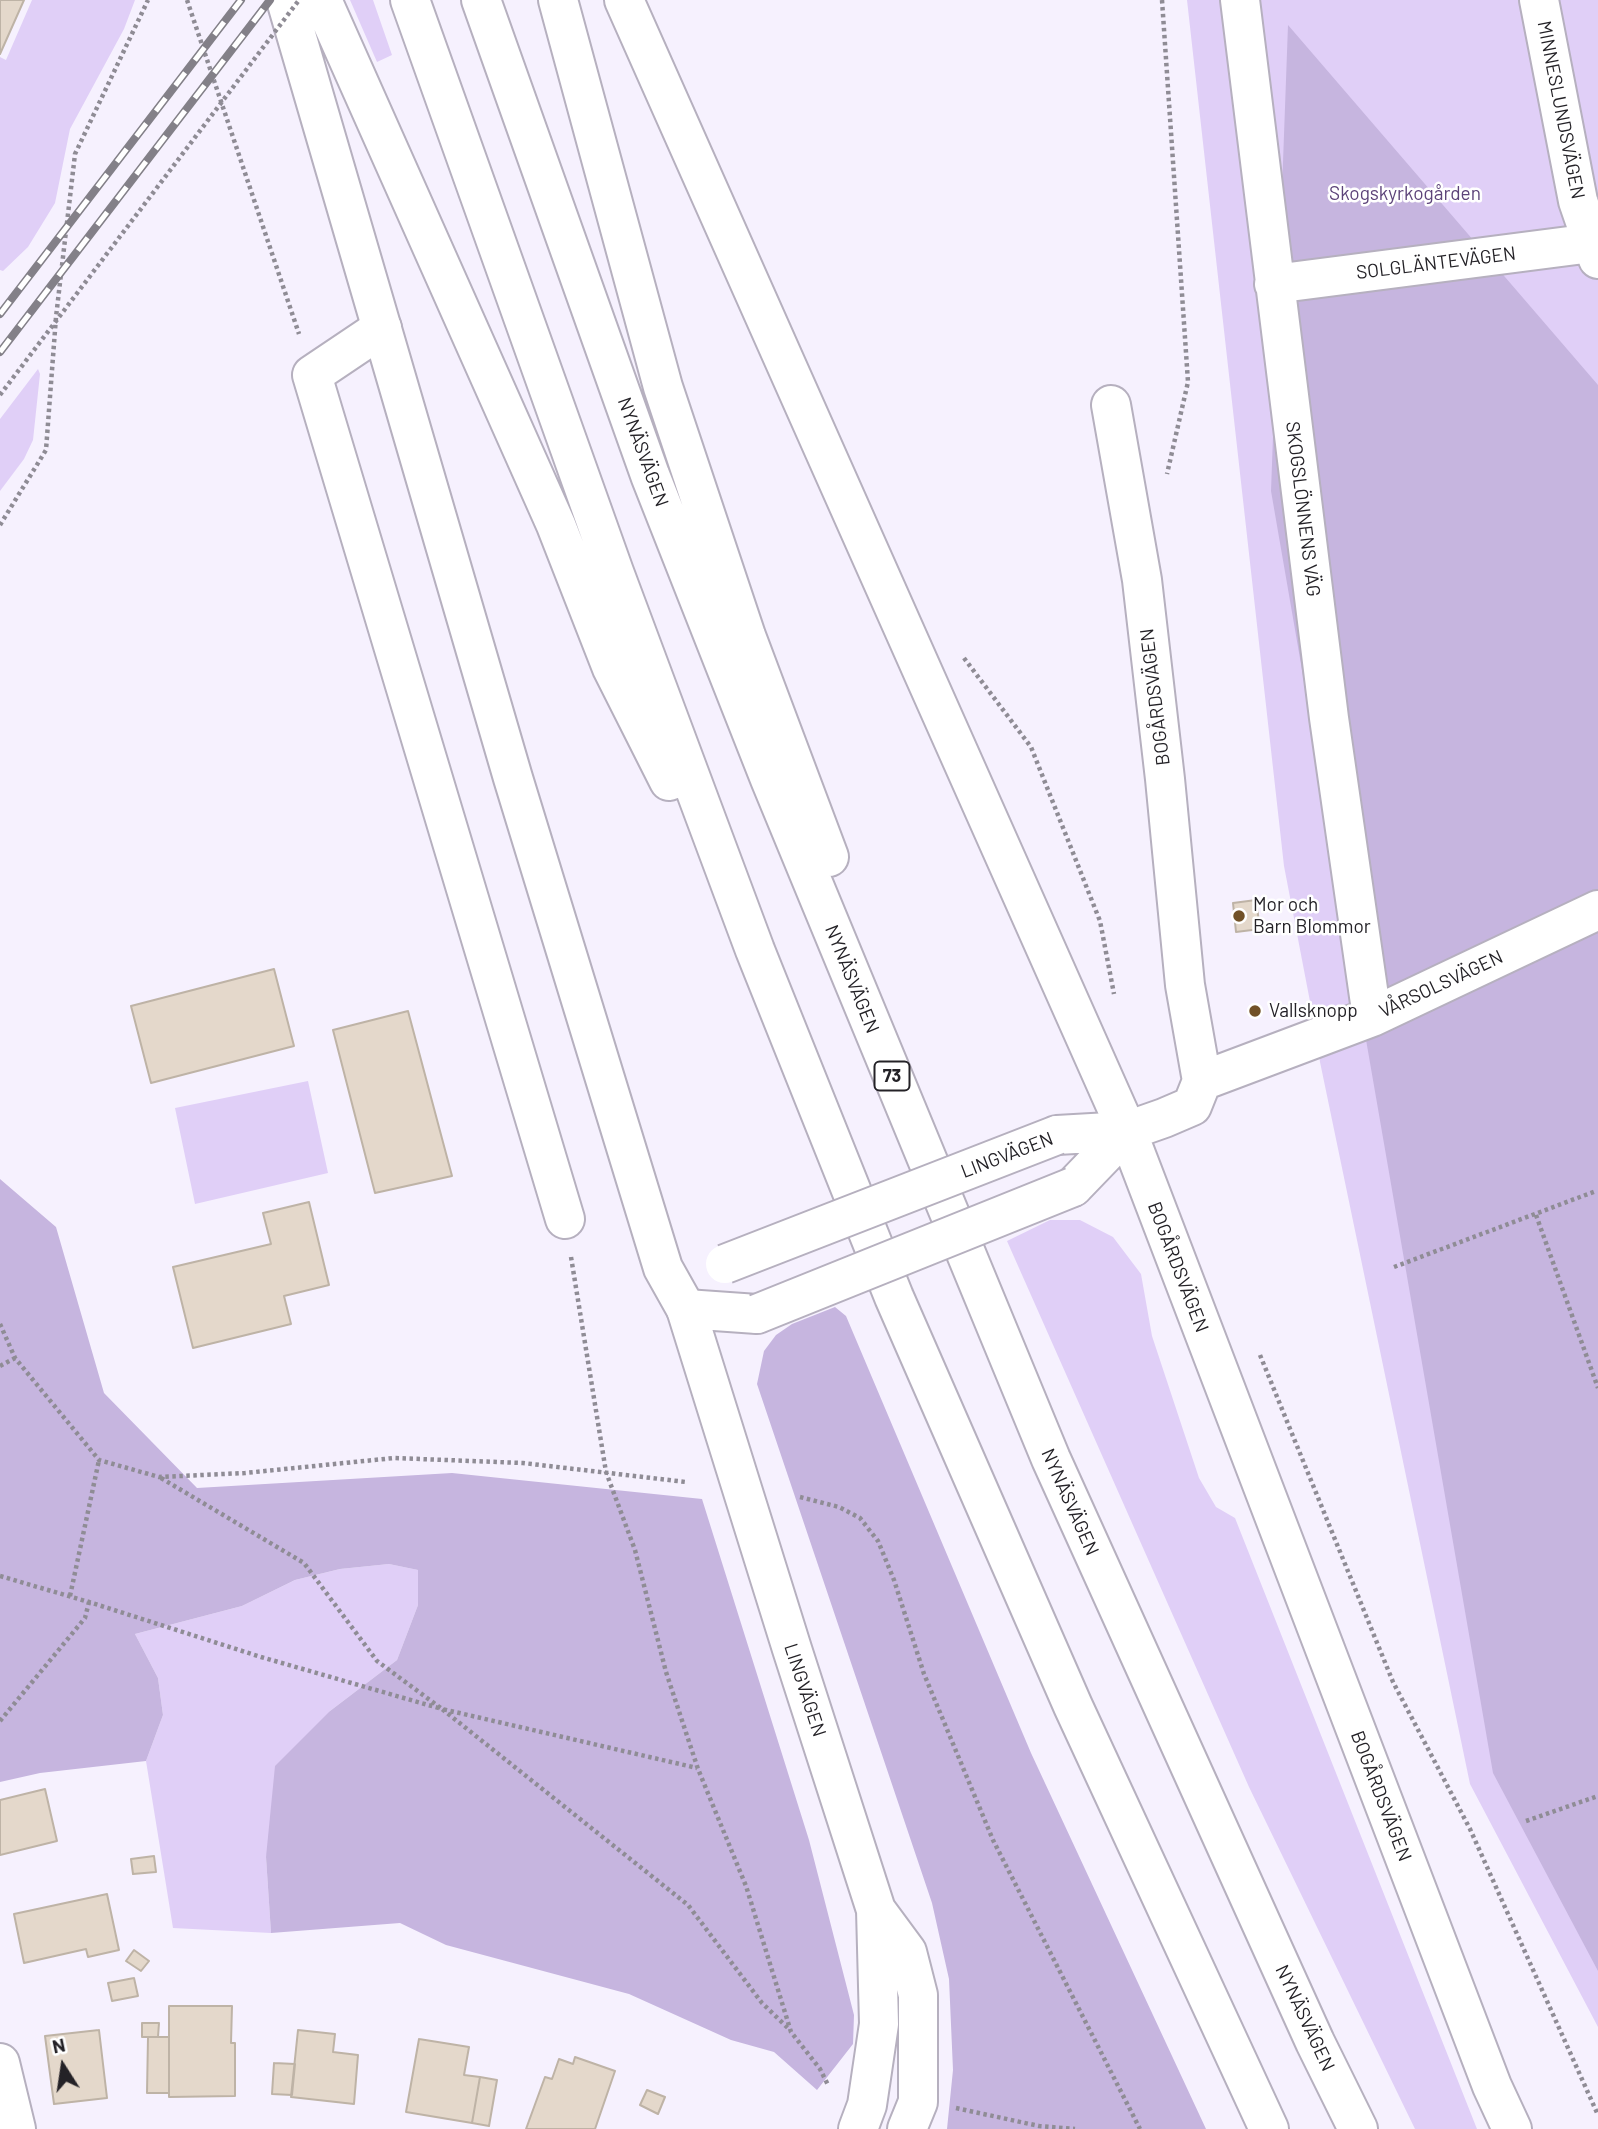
<!DOCTYPE html>
<meta charset="utf-8">
<style>
body{margin:0}
#map{position:relative;width:1598px;height:2129px;overflow:hidden;background:#f6f1fe;font-family:Barlow,sans-serif}
canvas{display:block}
.north{position:absolute;left:28px;top:2031px;width:70px;height:70px;-webkit-text-stroke:5px #fff;paint-order:stroke;rotate:348deg;font-size:19px;font-weight:700;line-height:28px;text-align:center;color:#242227}
.north::after{content:'';display:block;margin:auto;width:24px;height:32px;background:#242227;clip-path:polygon(50% 0,100% 100%,50% 72%,0 100%)}
</style>
<div id="map">
<canvas width="1598" height="2129"></canvas>
<div class="north">N</div>
</div>
<script>
const g = document.querySelector('canvas').getContext('2d');
g.lineJoin = 'round';
function paint(path, color) { g.fillStyle = color; g.fill(path, 'evenodd'); }
const shape = rows => new Path2D(rows.map(r => 'M' + r).join(''));
function stroke(path, color, width, dash) { g.strokeStyle = color; g.lineWidth = width; g.lineCap = dash ? 'butt' : 'round'; g.setLineDash(dash || []); g.stroke(path); }
function drawText(font, color, halo, rows, align = 'center') {
  g.font = font + ' Barlow,sans-serif'; g.lineWidth = 5; g.setLineDash([]); g.textBaseline = 'middle'; g.strokeStyle = halo; g.fillStyle = color; for (const [text, x, y, turn = 0] of rows) {
    g.save(); g.translate(x, y); g.rotate((+turn || 0) * Math.PI / 180); g.textAlign = isNaN(turn) ? turn : align; if (halo) g.strokeText(text, 0, 0); g.fillText(text, 0, 0); g.restore();
  }
}
paint(shape([
 [32,0,135,0,124,29,70,129,55,203,28,247,3,271,0,270,0,57,6,60],
 [350,0,373,0,392,55,377,62],
 [1187,0,1598,0,1598,2027,1470,1784,1320,1062,1317,1038,1284,866],
 [38,369,40,374,33,440,24,459,0,491,0,419],
 [308,1081,328,1173,195,1204,175,1108],
 [1050,1220,1080,1220,1113,1237,1141,1274,1152,1336,1199,1478,1216,1507,1235,1518,1477,2129,1415,2129,1249,1787,1007,1241],
 [389,1564,418,1570,418,1605,397,1660,330,1711,266,1857,271,1933,173,1928,146,1761,163,1715,158,1678,135,1634,242,1606,295,1580,340,1569]
]), '#e0cff7');
paint(shape([
 [1288,25,1598,385,1598,1971,1493,1773,1271,491],
 [0,1179,56,1227,104,1393,197,1488,452,1473,702,1499,809,1840,854,2015,853,2044,817,2090,774,2052,731,2040,629,1994,446,1945,400,1923,271,1933,266,1857,275,1766,330,1711,397,1660,418,1605,418,1570,389,1564,340,1569,295,1580,242,1606,135,1634,158,1678,163,1715,146,1761,40,1773,0,1782],
 [835,1307,846,1316,1031,1753,1206,2129,947,2129,953,2070,949,1979,932,1903,757,1384,764,1351,776,1335,792,1324]
]), '#c6b5df');
const building = shape([
 [0,0,24,0,0,54,0,0],
 [1256,900,1260,929,1236,932,1233,903,1256,900],
 [274,969,294,1046,151,1083,131,1006,274,969],
 [408,1011,452,1176,375,1193,333,1030,408,1011],
 [309,1202,329,1285,284,1296,291,1324,193,1348,173,1267,271,1244,263,1213,309,1202],
 [45,1789,57,1841,0,1855,0,1800,45,1789],
 [154,1856,156,1872,133,1874,131,1859,154,1856],
 [107,1894,119,1950,88,1957,86,1949,24,1963,14,1914,107,1894],
 [134,1950,149,1961,141,1971,126,1961,134,1950],
 [134,1978,138,1996,112,2001,108,1983,134,1978],
 [169,2006,232,2006,231,2043,235,2043,235,2096,169,2097,169,2006],
 [142,2023,159,2023,158,2037,142,2037,142,2023],
 [99,2030,107,2098,54,2104,45,2036,99,2030],
 [298,2030,335,2034,333,2052,358,2055,354,2104,291,2097,298,2030],
 [148,2037,169,2037,169,2093,147,2093,148,2037],
 [419,2039,469,2047,464,2075,480,2077,472,2123,406,2112,419,2039],
 [575,2057,615,2071,595,2129,526,2129,545,2077,552,2079,559,2059,573,2064,575,2057],
 [274,2063,295,2064,292,2095,272,2094,274,2063],
 [480,2077,497,2080,489,2126,472,2123,480,2077],
 [647,2090,665,2097,658,2114,640,2105,647,2090]
]);
paint(building, '#e4d8cb');
stroke(building, '#beb3a6', 2);
const minor = shape([
 [1240,0,1329,718,1372,1017],
 [1539,0,1578,201,1598,259],
 [1274,284,1592,243,1598,240],
 [382,328,312,375,565,1219],
 [1202,1081,1372,1017,1598,910],
 [1127,1131,1492,2086,1512,2129],
 [1057,1135,1127,1131,1164,1118,1192,1106,1202,1081,1185,985,1165,779,1142,580,1111,405],
 [1073,1187,1127,1131],
 [686,1309,792,1649,876,1910,879,2024,867,2105,858,2129],
 [686,1309,757,1314],
 [876,1910,907,1952,918,1995,918,2102,907,2129],
 [0,2063,16,2129]
]);
const highway = shape([
 [286,0,513,778,663,1268,686,1309],
 [322,0,556,525,612,668,669,781],
 [410,0,614,572,755,950,894,1297,1073,1706,1269,2129],
 [481,0,650,475,770,779,1051,1459,1315,2042,1358,2129],
 [558,0,663,387,746,636,829,857],
 [624,0,1127,1131]
]);
stroke(minor, '#b6b0bf', 42);
stroke(highway, '#b6b0bf', 42);
stroke(shape([
 [187,0,299,334],
 [1162,0,1188,382,1167,474],
 [0,525,46,450,56,317,75,154,148,0],
 [964,658,1031,747,1100,921,1114,994],
 [1536,1215,1598,1388],
 [571,1257,606,1472,635,1550,666,1672,698,1769,746,1886,791,2032,820,2069,828,2085],
 [1394,1267,1596,1191],
 [0,1324,15,1358,99,1460,159,1477,245,1473,394,1458,523,1463,686,1482],
 [1260,1355,1393,1682,1470,1829,1598,2115],
 [0,1366,15,1358],
 [161,1478,304,1563,377,1661,442,1709,697,1768],
 [800,1497,839,1507,860,1518,878,1541,894,1580,924,1674,993,1840,1140,2129],
 [0,1576,89,1602,261,1657,442,1709,688,1905,762,2003,791,2031],
 [70,1596,99,1460],
 [0,1721,85,1618,89,1602],
 [1526,1821,1598,1796],
 [956,2108,1039,2126,1075,2129]
]), '#8f8c95', 4.5, [3.5, 3.5]);
stroke(minor, '#fff', 38);
stroke(highway, '#fff', 38);
const rail = shape([
 [0,314,241,0],
 [0,352,270,0]
]);
stroke(rail, '#838088', 8);
stroke(rail, '#fff', 5, [16]);
const minorBridge = shape([
 [725,1264,1057,1135],
 [757,1314,1073,1187]
]);
stroke(minorBridge, '#b6b0bf', 42, []);
stroke(shape([
 [0,395,299,0]
]), '#8f8c95', 4.5, [3.5, 3.5]);
stroke(minorBridge, '#fff', 38);
for (const [x, y, r, color] of [
 [1239,916,7,"#715127"],
 [1255,1011,7,"#715127"]
]) { const dot = new Path2D(); dot.arc(x, y, r, 0, 2 * Math.PI); g.fillStyle = color; g.fill(dot); stroke(dot, '#fff', 2.5); }
for (const [x, y, w] of [
 [892,1076,35]
]) { const box = new Path2D(); box.roundRect(x - w / 2, y - 14.5, w, 29, 5); g.fillStyle = '#fff'; g.fill(box); stroke(box, '#242227', 2); }
drawText('bold 18px', '#242227', null, [
 ["73",892,1076]
]);
drawText('19px', '#242227', '#fff', [
 ["MINNESLUNDSVÄGEN",1561,110,79],
 ["SOLGLÄNTEVÄGEN",1436,263,-7],
 ["NYNÄSVÄGEN",643,452,70],
 ["SKOGSLÖNNENS VÄG",1303,509,83],
 ["BOGÅRDSVÄGEN",1155,697,-97],
 ["NYNÄSVÄGEN",852,979,68],
 ["VÅRSOLSVÄGEN",1441,984,-25],
 ["LINGVÄGEN",1007,1155,-21],
 ["BOGÅRDSVÄGEN",1178,1267,69],
 ["NYNÄSVÄGEN",1070,1502,66],
 ["LINGVÄGEN",805,1690,72],
 ["BOGÅRDSVÄGEN",1381,1796,69],
 ["NYNÄSVÄGEN",1305,2018,65]
]);
drawText('19px', '#5c4379', '#fff', [
 ["Skogskyrkogården",1405,194]
]);
drawText('19px', '#242227', '#fff', [
 ["Mor och",1253,905],
 ["Barn Blommor",1253,927],
 ["Vallsknopp",1269,1011]
], 'left');
</script>
